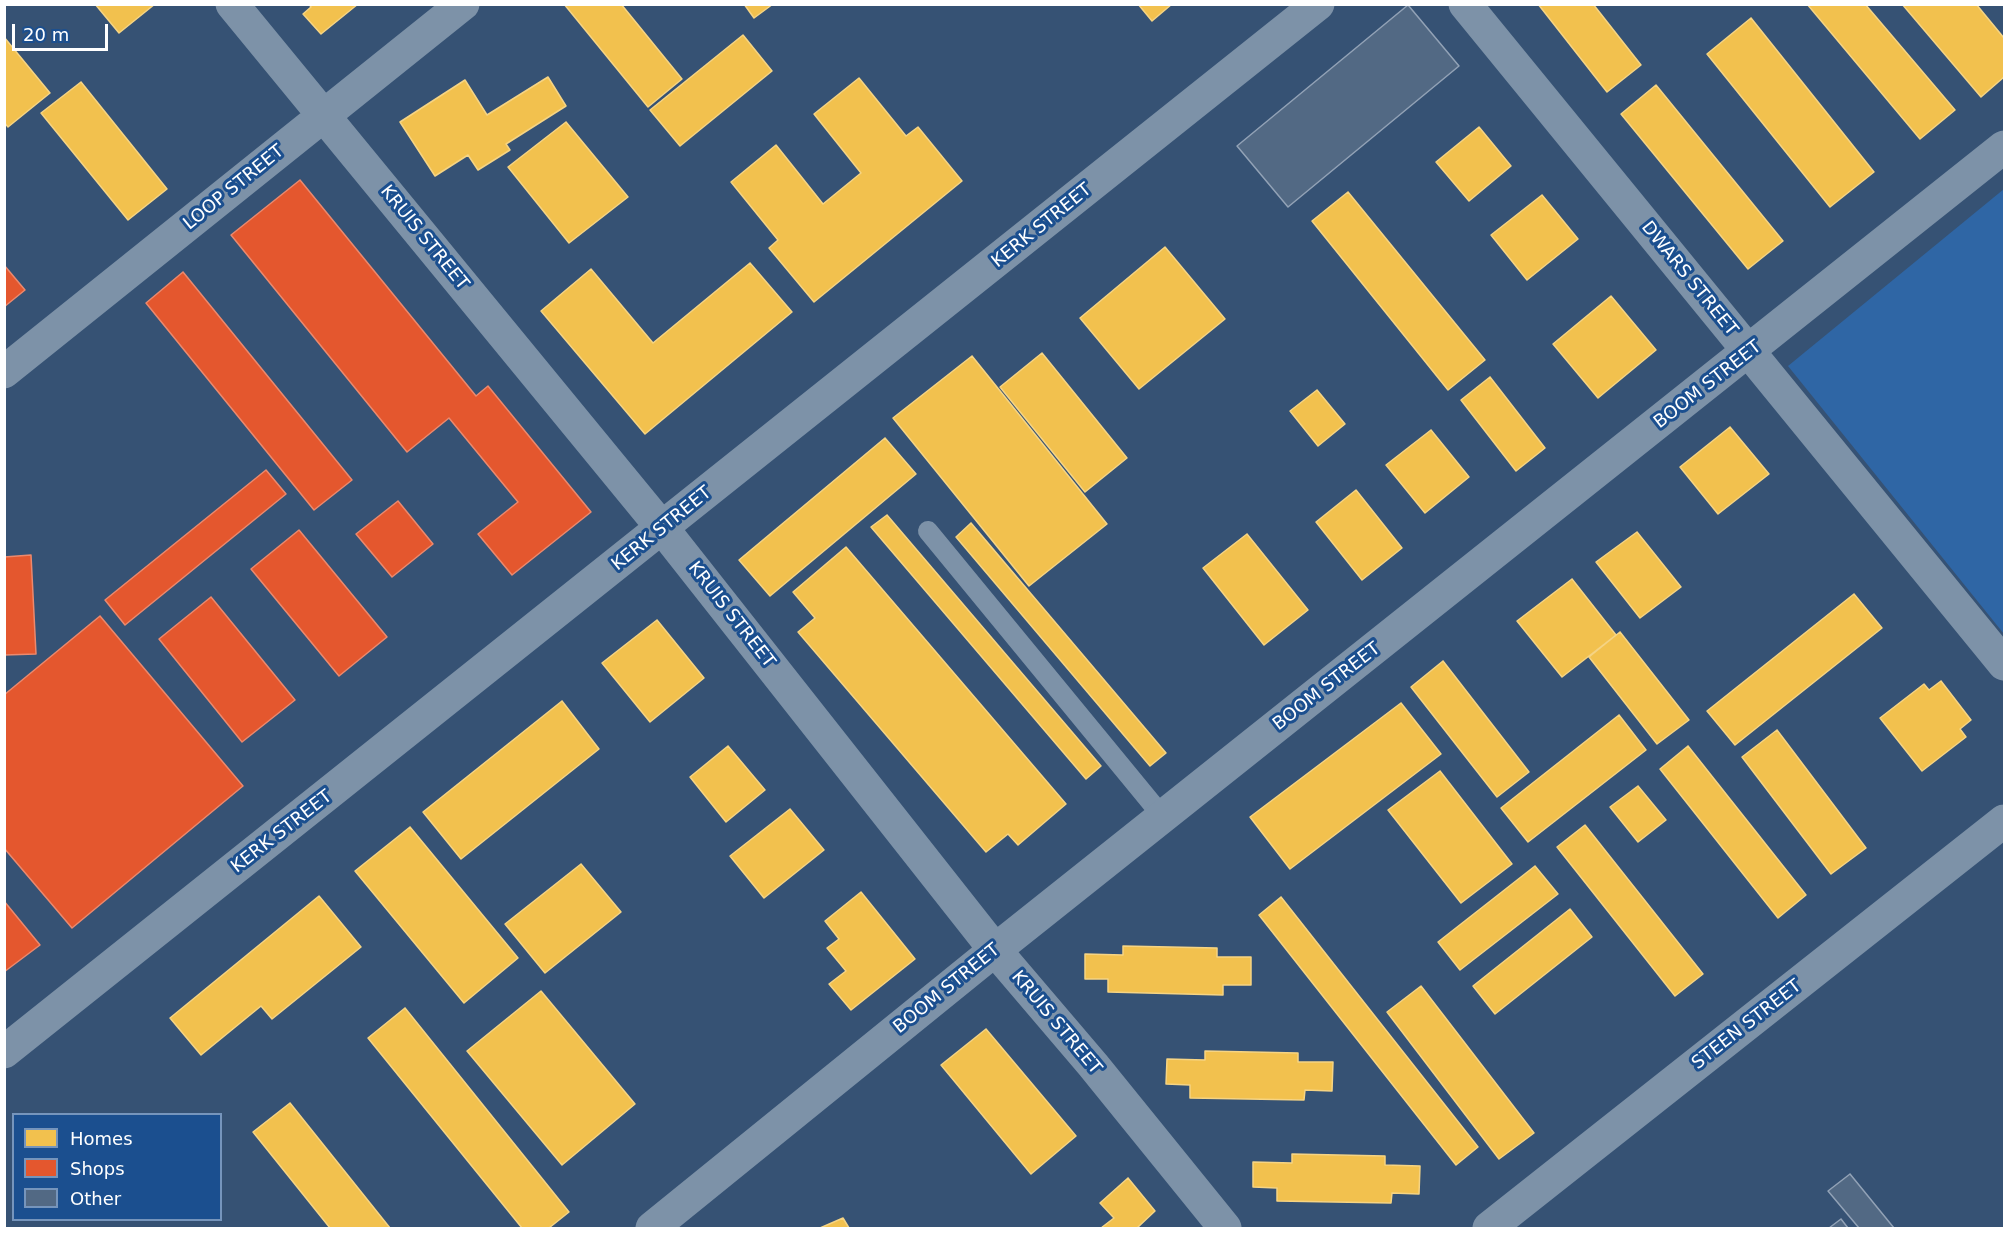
<!DOCTYPE html>
<style>
body{margin:0}
#map{position:relative;width:2009px;height:1233px;overflow:hidden;background:#365274;font-family:"DejaVu Sans",sans-serif}
canvas{display:block}
.frame{position:absolute;inset:0;border:6px solid #fff;pointer-events:none}
.legend{position:absolute;left:12px;top:1113px;width:210px;height:108px;box-sizing:border-box;background:#1b4f8f;border:2px solid #7695bc;margin:0;padding:8px 10px;list-style:none;font-size:18px;color:#fff}
.legend li{display:flex;align-items:center;gap:12px;height:30px}
.legend b{width:30px;border:2px solid #7695bc}
.scale{position:absolute;left:12px;top:24px;width:96px;height:27px;box-sizing:border-box;border:3px solid #fff;border-top:0;padding-left:8px;font-size:18px;line-height:21px;white-space:nowrap;color:#fff;-webkit-text-stroke:4px #1b4f8f;paint-order:stroke}
</style>
<div id="map">
<canvas width="2009" height="1233"></canvas>
<div class="frame"></div>
<ul class="legend">
<li><b style="height:16px;background:#f2c14e"></b>Homes</li>
<li><b style="height:16px;background:#e4572e"></b>Shops</li>
<li><b style="height:16px;background:#526984"></b>Other</li>
</ul>
<div class="scale">20 m</div>
</div>
<script>
const g = document.querySelector('canvas').getContext('2d');
g.lineJoin = 'round';
function paint(path, color) { g.fillStyle = color; g.fill(path, 'evenodd'); }
const shape = rows => new Path2D(rows.map(r => 'M' + r).join(''));
function stroke(path, color, width, dash) { g.strokeStyle = color; g.lineWidth = width; g.lineCap = dash ? 'butt' : 'round'; g.setLineDash(dash || []); g.stroke(path); }
function drawText(font, color, halo, rows, align = 'center') {
  g.font = font + ' "DejaVu Sans",sans-serif'; g.lineWidth = 6; g.setLineDash([]); g.textBaseline = 'middle'; g.strokeStyle = halo; g.fillStyle = color; for (const [text, x, y, turn = 0] of rows) {
    g.save(); g.translate(x, y); g.rotate((+turn || 0) * Math.PI / 180); g.textAlign = isNaN(turn) ? turn : align; if (halo) g.strokeText(text, 0, 0); g.fillText(text, 0, 0); g.restore();
  }
}
paint(shape([
 [2004,189,2004,634,1788,366]
]), '#2f66a5');
const homes = shape([
 [95,4,155,4,119,33,95,4],
 [309,4,358,4,321,34,303,14,311,7,309,4],
 [564,4,621,4,682,79,648,107,564,4],
 [744,4,773,4,754,18,744,4],
 [1138,4,1172,4,1152,21,1138,4],
 [1538,4,1593,4,1641,65,1607,92,1538,4],
 [1807,4,1865,4,1955,110,1920,139,1807,4],
 [1902,4,1976,4,2004,38,2004,77,1981,97,1902,4],
 [1751,18,1874,172,1830,207,1707,54,1751,18],
 [743,35,772,71,680,146,650,110,743,35],
 [4,37,50,93,8,127,4,122,4,37],
 [548,77,566,106,506,144,510,150,478,170,468,155,435,176,400,122,465,80,487,115,548,77],
 [859,78,906,136,918,127,962,181,814,302,769,248,778,240,731,182,776,145,823,204,861,173,814,114,859,78],
 [81,82,167,189,128,220,41,113,81,82],
 [1656,85,1783,241,1748,269,1621,114,1656,85],
 [566,122,628,197,569,243,508,167,566,122],
 [1479,127,1511,166,1469,201,1436,162,1479,127],
 [1348,192,1485,360,1448,390,1312,221,1348,192],
 [1542,195,1578,239,1527,280,1491,235,1542,195],
 [1165,247,1225,319,1139,389,1080,318,1165,247],
 [750,263,792,312,645,434,541,311,591,269,653,343,750,263],
 [1611,296,1656,350,1598,398,1553,344,1611,296],
 [1042,353,1127,458,1085,492,1000,387,1042,353],
 [972,356,1107,524,1029,586,893,418,972,356],
 [1490,377,1545,448,1516,471,1461,400,1490,377],
 [1317,390,1345,424,1318,446,1290,411,1317,390],
 [1730,427,1769,474,1718,514,1680,467,1730,427],
 [1431,430,1469,477,1425,513,1386,465,1431,430],
 [885,438,916,474,770,596,739,560,885,438],
 [1356,490,1402,548,1362,580,1316,522,1356,490],
 [887,515,1101,766,1086,779,871,527,887,515],
 [971,523,1166,753,1150,766,956,537,971,523],
 [1637,532,1681,587,1640,618,1596,562,1637,532],
 [1247,534,1308,610,1264,645,1203,568,1247,534],
 [846,547,1066,804,1018,845,1008,834,986,852,798,632,815,618,793,592,846,547],
 [1572,579,1616,635,1562,677,1517,621,1572,579],
 [1854,594,1882,628,1735,745,1707,711,1854,594],
 [657,620,704,678,650,722,602,663,657,620],
 [1620,632,1689,720,1657,744,1589,657,1620,632],
 [1443,661,1529,772,1497,797,1411,687,1443,661],
 [1941,681,1971,720,1960,729,1966,737,1922,771,1880,718,1924,684,1929,690,1941,681],
 [562,701,599,749,461,859,423,812,562,701],
 [1401,703,1441,754,1290,869,1250,817,1401,703],
 [1619,715,1646,750,1528,842,1501,808,1619,715],
 [1777,730,1866,848,1831,874,1742,757,1777,730],
 [728,746,765,790,726,822,690,777,728,746],
 [1688,746,1806,895,1778,918,1660,769,1688,746],
 [1440,771,1512,864,1461,903,1388,810,1440,771],
 [1638,786,1666,820,1638,842,1610,807,1638,786],
 [790,809,824,850,764,898,730,856,790,809],
 [1585,825,1703,974,1675,996,1557,847,1585,825],
 [410,827,518,958,464,1003,355,871,410,827],
 [581,864,621,912,545,973,505,924,581,864],
 [1535,866,1558,894,1460,970,1438,942,1535,866],
 [861,892,915,959,851,1010,829,984,846,971,827,948,839,939,825,921,861,892],
 [319,896,361,947,272,1019,261,1006,201,1055,170,1018,319,896],
 [1281,897,1478,1147,1456,1165,1259,915,1281,897],
 [1570,909,1592,937,1495,1014,1473,986,1570,909],
 [1123,946,1217,948,1217,957,1251,957,1251,985,1223,985,1223,995,1108,992,1108,979,1085,979,1085,954,1123,955,1123,946],
 [1421,986,1534,1133,1499,1159,1387,1012,1421,986],
 [541,991,635,1104,562,1165,467,1051,541,991],
 [405,1008,569,1212,549,1228,522,1228,368,1038,405,1008],
 [986,1029,1076,1136,1031,1174,941,1065,986,1029],
 [1205,1051,1298,1053,1298,1062,1333,1062,1332,1091,1305,1090,1304,1100,1190,1098,1190,1085,1166,1084,1167,1059,1205,1060,1205,1051],
 [290,1103,390,1228,330,1228,253,1132,290,1103],
 [1292,1154,1385,1156,1385,1165,1420,1166,1419,1194,1392,1193,1391,1203,1277,1201,1277,1188,1253,1187,1253,1162,1292,1163,1292,1154],
 [1128,1178,1155,1211,1137,1228,1101,1228,1114,1218,1100,1203,1128,1178],
 [843,1218,849,1228,820,1228,843,1218]
]);
paint(homes, '#f2c14e');
stroke(homes, '#f6d483', 1.5);
const shops = shape([
 [300,180,476,396,488,386,591,512,512,575,478,534,518,502,449,418,407,452,231,235,300,180],
 [4,265,25,290,4,307,4,265],
 [183,272,352,480,314,510,146,303,183,272],
 [266,470,286,494,125,625,105,600,266,470],
 [398,501,433,544,392,577,356,534,398,501],
 [299,530,387,637,339,676,251,569,299,530],
 [31,555,36,654,4,655,4,557,31,555],
 [211,597,295,700,242,742,159,639,211,597],
 [100,616,243,786,72,928,4,848,4,695,100,616],
 [4,901,40,945,4,972,4,901]
]);
paint(shops, '#e4572e');
stroke(shops, '#ec896d', 1.5);
const building = shape([
 [1408,5,1459,66,1288,207,1237,146,1408,5],
 [1850,1174,1894,1228,1859,1228,1828,1191,1850,1174],
 [1841,1219,1848,1228,1829,1228,1841,1219]
]);
paint(building, '#526984');
stroke(building, '#92a2b6', 1.5);
stroke(shape([
 [928,531,1163,817]
]), '#7d92a8', 20);
stroke(shape([
 [232,4,663,529,995,950,1093,1065,1225,1228],
 [1465,4,2004,664],
 [4,372,463,4],
 [4,1052,1318,4],
 [652,1228,995,950,2004,147],
 [1489,1228,2004,821]
]), '#7d92a8', 33);
drawText('18px', '#fff', '#1b4f8f', [
 ["LOOP STREET",234,188,-39],
 ["KERK STREET",1042,226,-39],
 ["KRUIS STREET",424,238,51],
 ["DWARS STREET",1689,279,51],
 ["BOOM STREET",1708,385,-38],
 ["KERK STREET",662,529,-39],
 ["KRUIS STREET",731,615,52],
 ["BOOM STREET",1327,687,-38],
 ["KERK STREET",282,832,-38],
 ["BOOM STREET",947,989,-39],
 ["KRUIS STREET",1056,1023,50],
 ["STEEN STREET",1747,1025,-38]
]);
</script>
